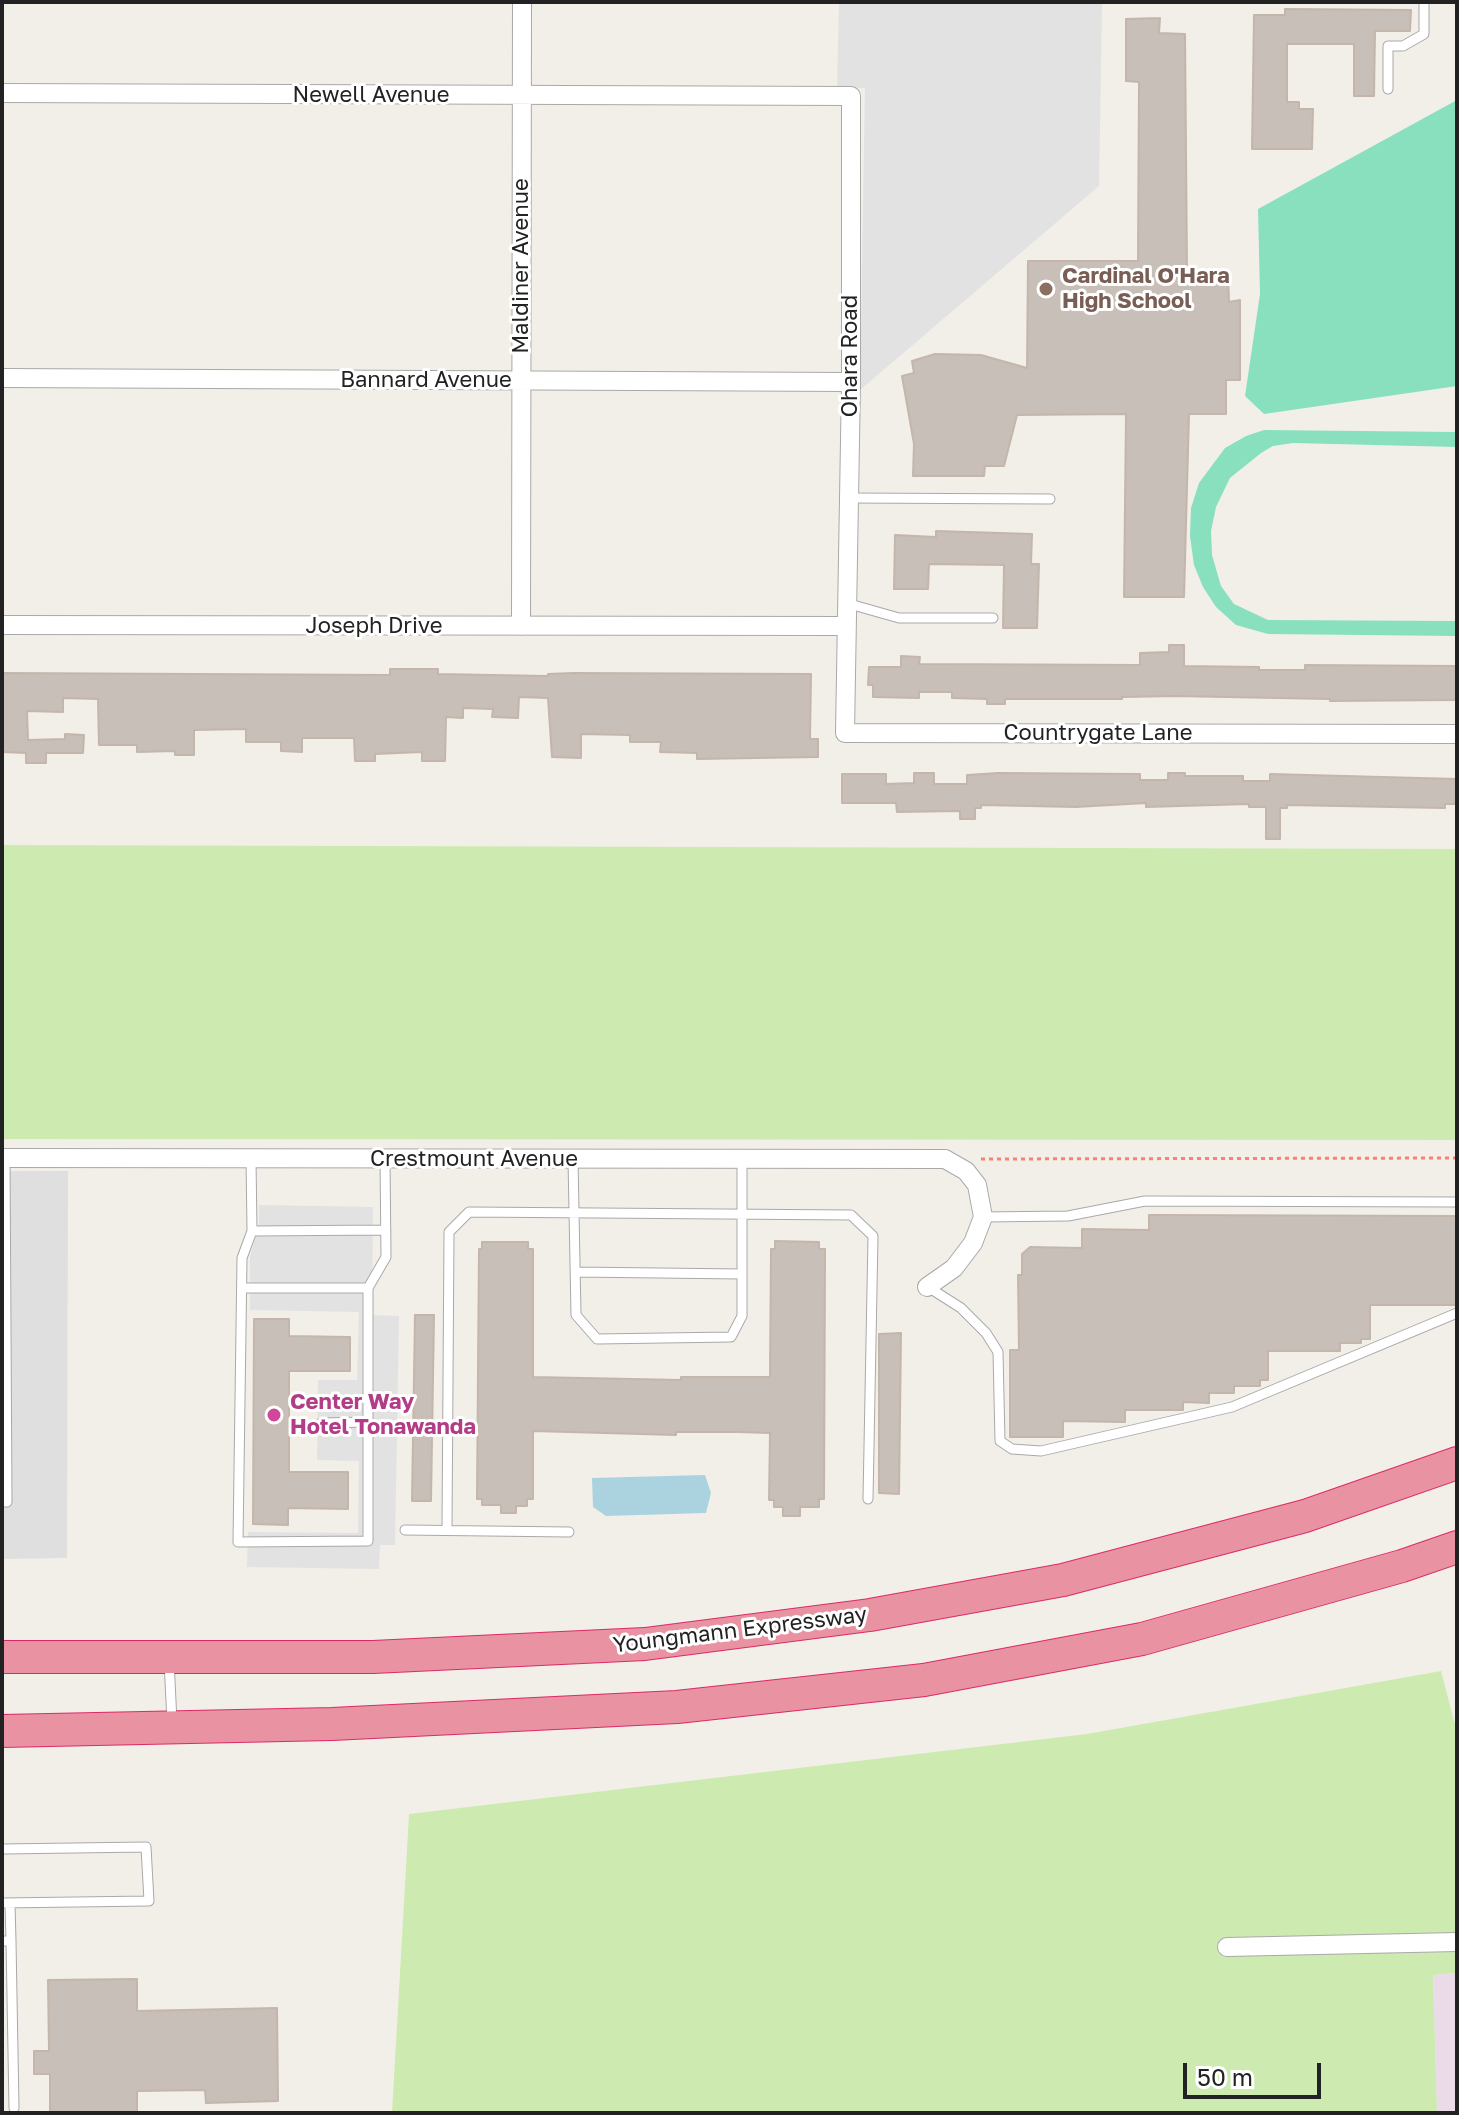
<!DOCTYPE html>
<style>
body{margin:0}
#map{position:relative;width:1459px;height:2115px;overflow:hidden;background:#f2efe9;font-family:"Golos Text",sans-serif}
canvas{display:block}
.frame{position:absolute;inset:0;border:4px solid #222;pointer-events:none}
.scale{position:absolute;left:1183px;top:2063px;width:138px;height:36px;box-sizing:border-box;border:4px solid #222;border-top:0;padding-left:10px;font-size:24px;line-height:28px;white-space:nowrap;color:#222;-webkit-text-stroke:6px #fff;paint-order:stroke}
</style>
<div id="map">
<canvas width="1459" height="2115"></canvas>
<div class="frame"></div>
<div class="scale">50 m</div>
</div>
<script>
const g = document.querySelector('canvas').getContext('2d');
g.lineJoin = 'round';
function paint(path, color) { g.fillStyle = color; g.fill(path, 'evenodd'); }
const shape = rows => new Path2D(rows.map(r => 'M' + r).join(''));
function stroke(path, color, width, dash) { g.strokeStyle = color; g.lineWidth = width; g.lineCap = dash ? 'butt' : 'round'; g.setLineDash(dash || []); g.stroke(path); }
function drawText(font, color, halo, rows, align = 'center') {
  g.font = font + ' "Golos Text",sans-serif'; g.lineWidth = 6; g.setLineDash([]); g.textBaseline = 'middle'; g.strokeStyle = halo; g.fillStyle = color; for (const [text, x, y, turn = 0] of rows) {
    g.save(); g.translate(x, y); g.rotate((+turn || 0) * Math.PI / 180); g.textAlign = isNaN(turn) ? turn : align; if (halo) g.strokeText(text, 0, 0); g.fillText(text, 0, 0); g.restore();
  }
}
paint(shape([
 [2,1171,68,1171,67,1558,2,1559]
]), '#e0dfdf');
paint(shape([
 [1457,1973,1457,2113,1437,2113,1433,1975]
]), '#ebdbe8');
paint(shape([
 [2,845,1457,849,1457,1140,2,1139],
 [1441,1671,1457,1732,1457,1973,1433,1975,1437,2113,392,2113,409,1814,1087,1734]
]), '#cdebb0');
paint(shape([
 [1457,100,1457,386,1264,414,1245,396,1260,294,1258,209],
 [1264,430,1457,432,1457,447,1293,443,1273,446,1261,453,1230,478,1216,507,1211,531,1212,555,1221,586,1234,604,1268,620,1457,621,1457,636,1268,634,1236,625,1216,607,1203,587,1194,565,1190,536,1191,508,1199,483,1225,448,1246,436]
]), '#88e0be');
paint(shape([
 [839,2,1102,2,1099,186,860,390,865,88,837,88],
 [259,1205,373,1207,372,1315,399,1316,395,1545,380,1545,379,1569,247,1567,248,1532,358,1533,359,1461,317,1460,318,1380,357,1380,359,1312,250,1310,250,1256,259,1227]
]), '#e2e2e2');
paint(shape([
 [705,1475,711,1493,706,1513,606,1516,593,1507,592,1478]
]), '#aad3df');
const building = shape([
 [1285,9,1411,10,1410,31,1375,31,1374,96,1354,96,1354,44,1287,44,1287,102,1299,102,1299,109,1313,109,1312,149,1252,149,1254,15,1285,15,1285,9],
 [1160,18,1159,33,1185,34,1187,273,1228,273,1229,302,1240,300,1240,380,1226,380,1226,414,1189,414,1184,597,1124,597,1126,414,1017,415,1004,466,985,466,984,476,913,476,914,444,902,376,914,373,912,361,935,354,981,355,1027,368,1028,261,1138,261,1139,82,1126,81,1126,19,1160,18],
 [936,531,1032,534,1031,564,1039,564,1037,628,1003,628,1004,565,929,564,928,589,894,589,895,535,936,537,936,531],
 [1169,645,1184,645,1184,666,1259,667,1259,670,1305,670,1305,665,1457,666,1457,700,1330,701,1330,699,1174,696,1122,697,1122,699,1005,699,1005,704,987,704,987,699,952,698,952,692,919,692,919,698,873,697,873,685,868,685,869,667,901,667,901,656,920,657,919,664,1140,665,1140,653,1169,652,1169,645],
 [390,669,438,669,438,674,548,676,548,674,573,673,811,674,810,739,818,739,818,757,697,759,697,753,660,752,661,742,630,742,630,735,581,734,581,758,552,757,548,698,519,697,518,718,492,717,493,709,463,708,463,718,446,717,445,761,422,761,422,752,375,754,375,761,355,761,354,738,302,738,302,752,281,751,281,742,246,742,246,729,194,730,194,755,175,755,175,751,137,752,137,745,99,745,98,699,63,698,63,712,27,711,28,740,65,739,65,734,84,735,83,753,46,753,46,763,26,763,26,753,2,752,2,673,390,675,390,669],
 [914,773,934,773,934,784,967,784,967,775,998,773,1140,774,1140,780,1168,780,1168,773,1185,773,1185,776,1243,776,1243,781,1270,781,1270,774,1457,779,1457,804,1445,804,1445,808,1287,805,1287,808,1280,808,1280,839,1266,839,1266,807,1249,807,1249,804,1146,807,1146,803,1076,807,981,805,981,808,975,808,975,819,960,819,960,811,897,812,896,803,842,803,842,774,886,774,886,784,914,783,914,773],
 [1149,1215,1457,1216,1457,1305,1370,1305,1370,1339,1361,1339,1361,1343,1340,1343,1340,1351,1268,1351,1268,1380,1260,1380,1260,1386,1234,1386,1234,1393,1209,1393,1209,1403,1183,1402,1183,1410,1125,1410,1125,1422,1063,1421,1063,1437,1010,1437,1010,1350,1019,1350,1018,1275,1022,1275,1022,1254,1030,1247,1082,1248,1082,1229,1149,1230,1149,1215],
 [775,1241,819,1242,819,1249,825,1249,824,1499,819,1499,819,1507,800,1507,800,1516,783,1516,783,1507,774,1507,774,1500,769,1500,770,1433,738,1432,676,1432,676,1435,533,1431,533,1499,527,1499,527,1506,516,1506,516,1513,501,1513,501,1505,482,1505,482,1499,477,1499,479,1249,482,1249,482,1242,528,1242,528,1249,533,1249,533,1377,681,1380,681,1377,770,1377,771,1249,775,1249,775,1241],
 [415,1315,434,1315,431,1501,412,1501,415,1315],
 [254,1319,289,1319,289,1336,350,1337,350,1371,289,1371,289,1472,348,1472,348,1509,288,1508,288,1525,253,1524,254,1319],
 [901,1333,899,1494,879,1493,879,1334,901,1333],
 [137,1979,137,2011,277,2008,278,2101,206,2103,205,2090,137,2091,137,2113,50,2113,50,2074,34,2074,34,2051,49,2051,48,1980,137,1979]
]);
paint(building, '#c7bfb8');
stroke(building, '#c4b6ab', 2);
const lane = shape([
 [1388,89,1388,46,1403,46,1424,34,1424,2],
 [848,498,1050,499],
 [846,603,899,618,993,618],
 [251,1159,252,1231,242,1258,238,1542,368,1541,368,1288,386,1257,385,1159],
 [573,1159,576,1315,597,1339,731,1337,742,1316,742,1159],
 [983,1217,1068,1216,1145,1201,1457,1202],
 [252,1231,386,1230],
 [576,1272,742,1274],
 [928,1287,961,1308,986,1333,998,1352,1000,1441,1012,1449,1041,1451,1232,1407,1457,1313],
 [242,1288,368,1288],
 [321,1423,368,1422],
 [2,1502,7,1502,5,1158],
 [447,1529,449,1232,469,1212,851,1215,873,1236,868,1499],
 [405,1530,569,1532],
 [169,1660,172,1722],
 [2,1849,146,1847,149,1901,2,1903],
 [2,1941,11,1941,10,1903],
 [11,1941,14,2108]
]);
const street = shape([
 [2,93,851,96,851,382,845,733,1457,734],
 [2,378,851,382],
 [2,625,846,626],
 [521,626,522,2],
 [2,1158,945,1159,966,1171,977,1185,983,1217,973,1243,954,1268,927,1287],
 [1227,1947,1457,1942]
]);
const highway = shape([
 [2,1657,373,1657,645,1644,870,1615,1063,1580,1305,1516,1457,1463],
 [2,1731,332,1724,677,1707,924,1680,1142,1639,1402,1566,1457,1547]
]);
stroke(lane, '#a9a9a9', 11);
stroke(street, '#a9a9a9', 20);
stroke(highway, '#dc2a67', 34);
stroke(shape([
 [981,1159,1457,1158]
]), '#fa8072', 3, [4, 4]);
stroke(lane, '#fff', 9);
stroke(street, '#fff', 18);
stroke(highway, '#e892a2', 32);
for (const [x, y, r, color] of [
 [1046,289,8,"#8d6e63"],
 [274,1415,8,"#d1479c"]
]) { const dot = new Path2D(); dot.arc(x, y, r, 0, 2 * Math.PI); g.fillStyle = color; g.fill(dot); stroke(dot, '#fff', 3); }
drawText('22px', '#222', '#fff', [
 ["Newell Avenue",371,95],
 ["Maldiner Avenue",521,266,-90],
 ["Ohara Road",850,356,-90],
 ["Bannard Avenue",426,380],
 ["Joseph Drive",374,626],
 ["Countrygate Lane",1098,733],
 ["Crestmount Avenue",474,1159],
 ["Youngmann Expressway",740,1630,-7]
]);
drawText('bold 22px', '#785e54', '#fff', [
 ["Cardinal O'Hara",1062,276],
 ["High School",1062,301]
], 'left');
drawText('bold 22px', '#b23c85', '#fff', [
 ["Center Way",290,1402],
 ["Hotel Tonawanda",290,1427]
], 'left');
</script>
